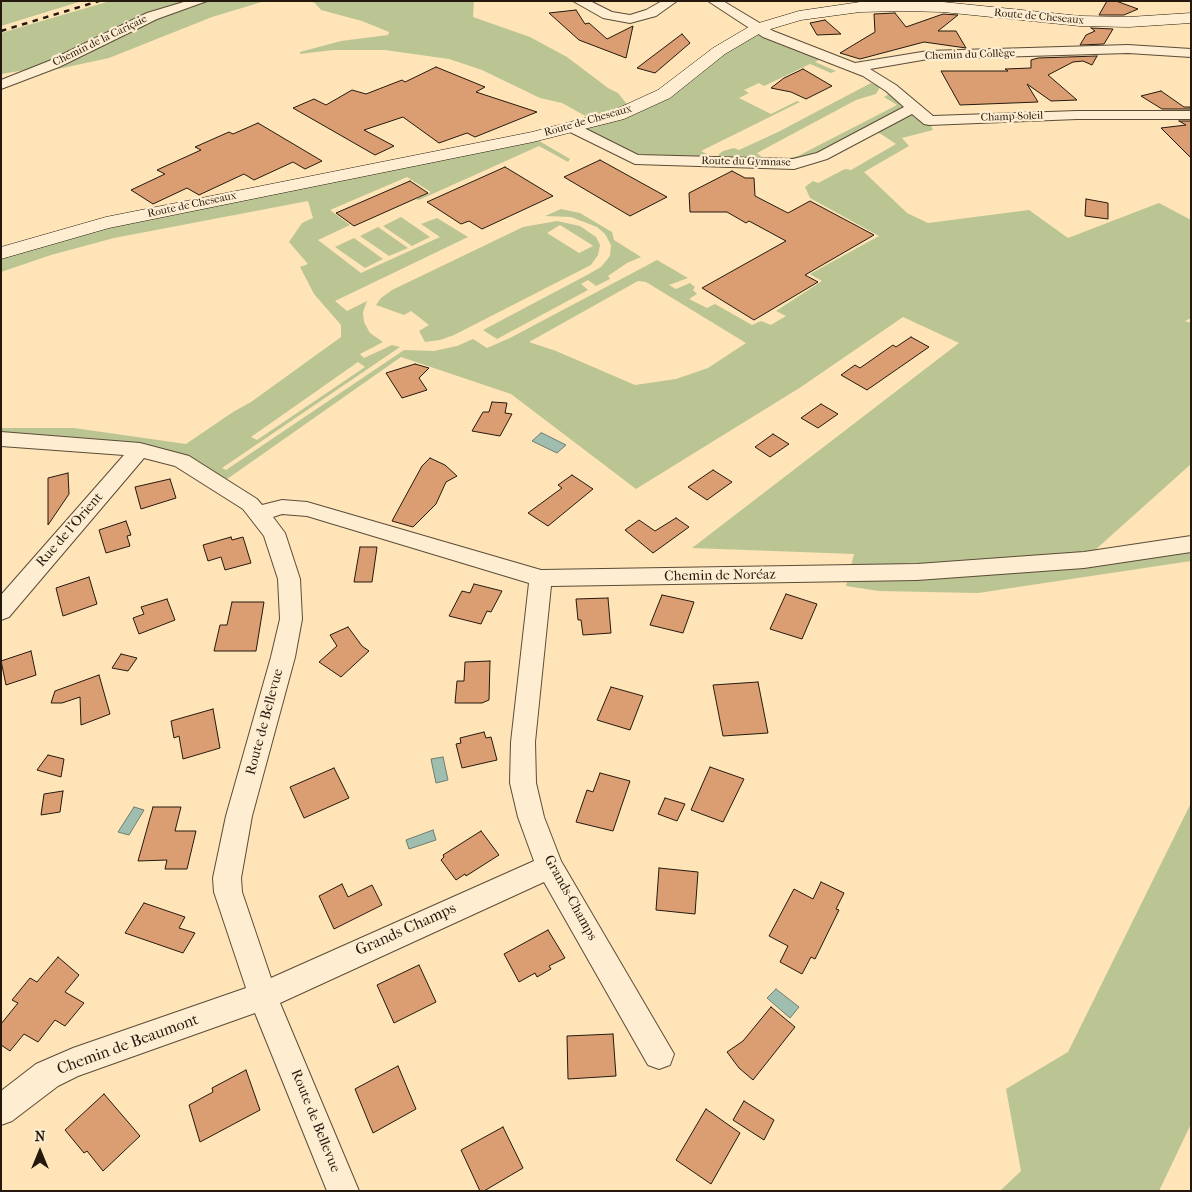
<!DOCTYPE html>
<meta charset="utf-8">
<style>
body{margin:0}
#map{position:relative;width:1192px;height:1192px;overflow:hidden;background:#fee4b7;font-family:"IM FELL French Canon",serif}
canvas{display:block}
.frame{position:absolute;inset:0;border:2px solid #25190e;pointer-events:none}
.north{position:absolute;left:15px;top:1127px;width:50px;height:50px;-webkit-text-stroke:4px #feedd0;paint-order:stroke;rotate:0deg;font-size:14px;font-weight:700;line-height:20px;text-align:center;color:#25190e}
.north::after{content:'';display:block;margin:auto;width:18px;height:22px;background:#25190e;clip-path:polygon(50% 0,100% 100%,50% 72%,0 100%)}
</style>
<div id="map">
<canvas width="1192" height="1192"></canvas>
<div class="frame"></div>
<div class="north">N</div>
</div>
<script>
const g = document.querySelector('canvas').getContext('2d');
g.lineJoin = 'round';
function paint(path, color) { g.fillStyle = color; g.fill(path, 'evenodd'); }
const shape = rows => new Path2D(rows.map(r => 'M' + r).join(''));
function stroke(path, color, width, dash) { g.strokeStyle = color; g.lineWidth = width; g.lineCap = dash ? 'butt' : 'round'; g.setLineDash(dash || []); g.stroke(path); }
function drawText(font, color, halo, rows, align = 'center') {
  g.font = font + ' "IM FELL French Canon",serif'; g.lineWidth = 4.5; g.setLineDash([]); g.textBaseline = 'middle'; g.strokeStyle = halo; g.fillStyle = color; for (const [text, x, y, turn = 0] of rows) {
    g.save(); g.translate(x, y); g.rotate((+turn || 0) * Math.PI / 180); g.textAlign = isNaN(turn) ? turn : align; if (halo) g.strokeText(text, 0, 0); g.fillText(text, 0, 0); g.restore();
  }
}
paint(shape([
 [1,1,82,1,1,26],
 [110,1,265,1,212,17,109,58,58,69,32,69,1,74,1,33],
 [309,1,474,1,473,17,530,37,567,57,608,88,618,93,626,103,635,109,758,28,825,57,815,62,836,71,831,73,810,64,764,86,759,83,744,90,749,93,739,98,771,114,797,101,800,102,701,151,707,154,705,157,635,159,582,132,589,118,562,103,540,98,482,70,449,59,385,50,333,50,300,54,300,52,341,41,388,35,389,32,362,21,321,10,315,3],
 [871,83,880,87,876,94,856,100,757,153,763,158,725,161,718,155,723,151,734,148,739,150,778,132],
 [894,91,929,121,933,130,902,138,909,146,864,172,907,213,928,223,1029,210,1068,238,1159,203,1191,220,1191,318,1185,321,1191,323,1191,464,1085,559,1191,544,1191,561,978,593,879,591,846,586,854,554,692,548,959,343,903,317,801,387,636,489,511,394,401,357,220,484,182,461,1,439,1,428,74,428,186,444,233,412,251,402,341,337,341,325,314,294,300,267,308,264,289,242,302,223,313,218,308,201,114,238,51,255,1,272,1,253,30,244,534,138,570,159,568,162,539,146,419,200,416,199,431,192,407,177,330,210,350,225,318,240,361,273,440,237,421,224,437,218,468,237,335,301,347,311,367,301,363,312,364,322,370,333,383,342,360,354,364,358,392,345,400,347,222,468,226,470,404,350,434,351,457,346,473,339,487,348,510,338,657,260,688,278,669,285,676,289,690,283,695,287,693,290,697,294,689,299,707,308,715,304,752,325,761,321,771,325,786,316,776,311,822,281,810,274,879,236,810,198,805,187,813,181,818,183,845,169,851,170,896,144,881,134,869,130,809,161,784,159,798,156,897,105,884,97],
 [638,281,646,282,746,343,708,368,676,379,635,385,556,351,529,342],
 [358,362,365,367,257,440,251,437],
 [561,209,580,213,612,232,614,240,641,257,627,263,608,276,610,279,596,286,588,280,581,284,588,290,497,339,483,330,587,275,601,267,610,256,611,245,605,234,597,227,571,217,545,216],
 [401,217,430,237,412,246,383,226],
 [557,221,580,226,596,237,600,245,598,255,591,265,454,335,440,340,425,342,419,331,429,325,411,311,404,315,376,305,381,298,392,290,523,227],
 [560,225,592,245,593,246,579,253,547,233],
 [378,227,408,248,389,256,360,236],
 [354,238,383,259,365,268,335,247],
 [1191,803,1191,1124,1159,1191,1000,1191,1021,1171,1006,1089,1068,1052]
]), '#bac593');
const water = shape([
 [541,433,542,433,566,445,557,453,532,441,541,433],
 [443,757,448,780,436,783,431,759,443,757],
 [134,807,144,810,129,835,118,832,134,807],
 [433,830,436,840,409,849,406,840,433,830],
 [776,989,799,1007,790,1018,767,998,776,989]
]);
paint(water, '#a0beaf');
stroke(water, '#6f7c6f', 1);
const building = shape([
 [1107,1,1116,1,1138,9,1124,15,1099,15,1107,1],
 [576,10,585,24,589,23,607,39,633,26,626,58,579,40,549,13,576,10],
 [895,13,906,27,943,14,958,15,938,31,956,31,966,48,924,42,860,59,840,53,875,32,874,14,895,13],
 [825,20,841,34,817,35,810,23,825,20],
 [1091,28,1113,29,1104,44,1080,45,1086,35,1095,31,1091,28],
 [682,34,690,43,655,73,637,68,682,34],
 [1097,56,1092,65,1083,61,1073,62,1048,75,1077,100,1051,101,1027,84,1038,102,960,105,941,71,1008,71,1005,69,1031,68,1031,60,1038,58,1097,56],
 [436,67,485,87,476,92,537,112,475,137,467,133,439,143,403,117,364,130,394,146,375,155,293,108,314,99,326,105,352,90,366,94,402,80,405,82,436,67],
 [803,69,832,86,806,99,791,92,771,88,784,78,803,69],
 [1161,91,1184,107,1191,107,1191,109,1162,109,1141,96,1161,91],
 [1179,121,1191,121,1191,158,1161,128,1186,125,1179,121],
 [258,123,322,161,305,169,293,162,254,180,244,174,199,195,187,188,153,204,131,190,165,174,157,170,201,150,195,147,229,132,233,134,258,123],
 [600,160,667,197,630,216,564,177,600,160],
 [505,167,553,196,482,229,469,221,461,224,427,202,505,167],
 [732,171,745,178,754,178,755,196,788,213,810,201,874,235,805,275,818,282,754,320,702,288,786,241,749,221,746,223,727,212,690,212,689,193,732,171],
 [410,181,428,193,354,226,336,213,410,181],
 [1086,199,1108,203,1108,219,1085,216,1086,199],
 [911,337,929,347,867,390,841,375,855,365,860,368,893,345,896,347,911,337],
 [415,364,429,368,419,378,427,390,402,398,386,373,415,364],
 [492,402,507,403,505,413,512,414,500,436,472,431,483,412,489,412,492,402],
 [821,404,838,414,818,428,801,418,821,404],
 [773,434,789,444,770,457,755,447,773,434],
 [430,458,445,465,457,476,446,482,436,504,413,527,392,521,422,466,430,458],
 [713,470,732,482,707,500,688,487,713,470],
 [68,473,69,494,48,525,48,478,68,473],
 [572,475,593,489,548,526,528,513,562,488,558,485,572,475],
 [170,479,176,498,141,509,135,487,170,479],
 [676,518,689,527,653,553,625,530,639,520,655,531,676,518],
 [126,521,131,535,127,536,130,546,106,553,99,530,126,521],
 [231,537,232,540,243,537,251,563,225,570,221,557,208,561,203,545,231,537],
 [360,547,377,547,372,582,354,582,360,547],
 [89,577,97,604,63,616,56,588,89,577],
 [474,584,502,591,491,612,487,611,481,624,449,616,462,591,470,593,474,584],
 [786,594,817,604,802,639,770,629,786,594],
 [662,595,694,602,683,633,650,625,662,595],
 [608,598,611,633,583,635,581,620,578,620,576,599,608,598],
 [167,599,175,620,139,634,133,618,144,614,141,607,167,599],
 [232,602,264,602,256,651,214,651,220,625,227,625,232,602],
 [348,627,362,646,369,651,341,677,319,662,337,646,330,635,348,627],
 [31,651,36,675,6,685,1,661,31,651],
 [121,654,137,658,128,671,112,668,121,654],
 [490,661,489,700,482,703,455,703,457,681,464,681,465,662,490,661],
 [99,675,110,714,81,725,80,697,62,703,51,703,55,691,99,675],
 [758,682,768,733,723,736,713,685,758,682],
 [611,687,643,696,630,730,597,720,611,687],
 [213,709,220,748,183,759,179,736,174,738,171,721,213,709],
 [484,732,486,738,491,737,497,760,462,768,456,744,461,743,460,738,484,732],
 [48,755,64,759,61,777,37,770,48,755],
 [710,767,744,779,723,822,691,810,710,767],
 [334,768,349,798,304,818,290,787,334,768],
 [600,773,630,781,613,831,576,822,587,790,593,792,600,773],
 [63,791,60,812,41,815,44,794,63,791],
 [665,798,685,804,677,821,658,814,665,798],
 [153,807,181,807,175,831,196,831,187,869,165,869,167,860,138,861,153,807],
 [481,831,499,855,466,876,465,874,456,880,441,860,444,857,443,855,481,831],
 [659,868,698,872,695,914,656,910,659,868],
 [821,882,844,893,836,909,839,910,815,959,811,957,802,974,780,962,788,946,769,936,794,889,813,899,821,882],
 [342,884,348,897,372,885,382,905,334,929,319,896,342,884],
 [144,903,185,917,179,928,195,933,183,953,125,933,144,903],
 [548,930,565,958,549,966,551,969,537,977,535,973,519,982,504,954,548,930],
 [58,957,79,975,65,992,84,1003,65,1026,55,1020,38,1042,24,1034,10,1051,1,1045,1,1024,18,1003,12,1000,30,978,37,982,58,957],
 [419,965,436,1002,394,1023,377,985,419,965],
 [771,1007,795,1027,753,1080,739,1068,727,1052,743,1041,771,1007],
 [613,1034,616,1076,568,1079,567,1036,613,1034],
 [398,1066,416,1109,373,1133,355,1089,398,1066],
 [246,1070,260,1110,200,1142,189,1105,213,1092,212,1088,246,1070],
 [104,1094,140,1136,103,1171,87,1151,84,1153,65,1130,104,1094],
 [744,1101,774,1120,764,1140,733,1120,744,1101],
 [706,1109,740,1133,711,1184,676,1160,706,1109],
 [503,1127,523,1168,484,1191,480,1191,461,1150,503,1127]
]);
paint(building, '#db9e73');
stroke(building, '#25190e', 1);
const street = shape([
 [187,1,207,1,157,19,59,67,1,89,1,80,49,61,147,13,187,1],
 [573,1,590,1,612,12,630,15,646,10,662,1,677,1,656,16,630,23,603,18,573,1],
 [708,1,723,1,773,31,855,63,928,51,1128,45,1191,49,1191,57,1128,53,928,59,870,69,896,85,933,116,1077,111,1191,111,1191,119,1077,119,929,125,924,124,912,114,827,159,794,169,635,164,568,131,566,128,568,125,578,125,638,155,793,159,817,153,904,107,886,91,863,76,763,37,708,1],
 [1,432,140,443,189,456,257,499,262,505,282,500,307,502,541,570,917,564,1084,552,1191,536,1191,552,1084,568,917,580,551,586,535,742,536,783,544,817,561,861,674,1054,670,1065,659,1069,648,1065,544,882,280,1003,359,1191,327,1191,255,1013,78,1076,58,1086,12,1121,1,1125,1,1091,36,1064,73,1048,246,988,214,892,213,878,226,816,271,657,280,619,278,579,264,536,243,509,175,466,144,458,9,617,1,620,1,595,124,455,1,446,1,432],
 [282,514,307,516,529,583,511,742,510,783,518,817,534,861,271,978,242,892,241,878,252,816,295,657,302,619,300,579,285,533,273,517,282,514]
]);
const secondary = shape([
 [902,1,943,2,1080,16,1129,17,1191,13,1191,23,1129,27,1080,26,943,12,902,11,860,12,801,20,764,31,725,54,670,98,624,119,533,142,109,228,1,259,1,247,106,217,532,132,612,111,658,90,713,48,752,25,799,11,860,2,902,1]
]);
stroke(street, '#5b4c38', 2);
stroke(secondary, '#25190e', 1);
paint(street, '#feedd0');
paint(secondary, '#feedd0');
stroke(shape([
 [1,31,99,1]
]), '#25190e', 2.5, [5.5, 5.5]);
drawText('11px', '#25190e', '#feedd0', [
 ["Route de Cheseaux",1039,17,5],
 ["Chemin de la Cariçaie",100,41,-26],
 ["Chemin du Collège",970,55,-2],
 ["Champ-Soleil",1012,117,-2],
 ["Route de Cheseaux",588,121,-16],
 ["Route du Gymnase",746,162,1],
 ["Route de Cheseaux",192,205,-12]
]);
drawText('14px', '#25190e', '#feedd0', [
 ["Rue de l'Orient",70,530,-49],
 ["Chemin de Noréaz",720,576,-1],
 ["Route de Bellevue",265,722,-75],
 ["Grands-Champs",570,898,61],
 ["Route de Bellevue",315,1121,68]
]);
drawText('16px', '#25190e', '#feedd0', [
 ["Grands Champs",406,930,-24],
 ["Chemin de Beaumont",128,1045,-20]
]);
</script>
